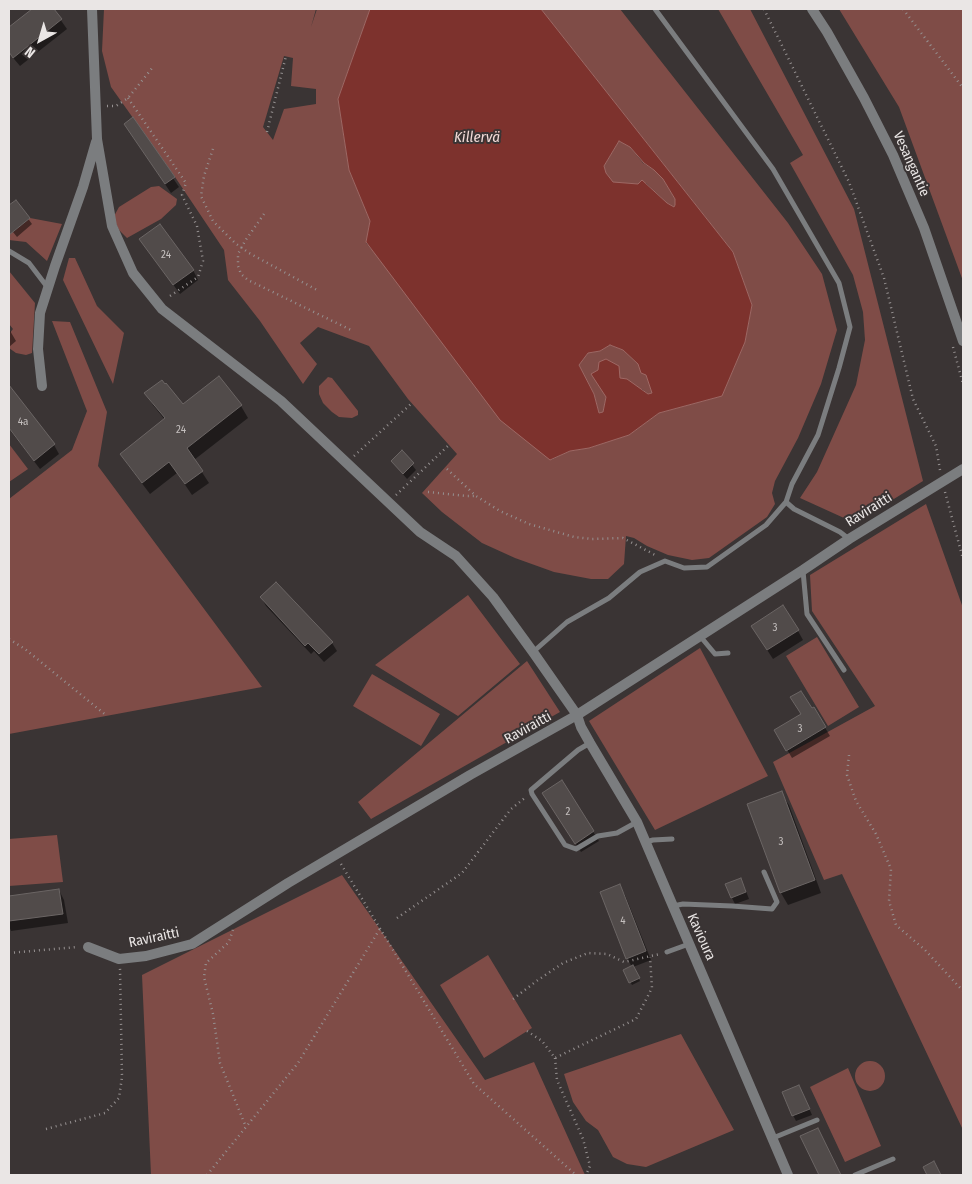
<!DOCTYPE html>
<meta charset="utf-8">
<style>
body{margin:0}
#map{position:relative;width:972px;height:1184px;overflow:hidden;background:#3a3434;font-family:"Fira Sans Condensed",sans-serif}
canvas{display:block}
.frame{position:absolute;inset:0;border:10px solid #eae6e5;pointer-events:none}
.north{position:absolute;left:15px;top:15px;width:50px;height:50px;-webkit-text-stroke:4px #3a3434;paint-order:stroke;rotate:219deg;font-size:14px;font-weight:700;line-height:20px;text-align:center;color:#eae6e5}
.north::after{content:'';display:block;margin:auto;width:18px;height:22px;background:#eae6e5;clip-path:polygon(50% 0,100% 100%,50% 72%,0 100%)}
</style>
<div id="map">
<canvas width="972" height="1184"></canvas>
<div class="frame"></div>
<div class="north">N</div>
</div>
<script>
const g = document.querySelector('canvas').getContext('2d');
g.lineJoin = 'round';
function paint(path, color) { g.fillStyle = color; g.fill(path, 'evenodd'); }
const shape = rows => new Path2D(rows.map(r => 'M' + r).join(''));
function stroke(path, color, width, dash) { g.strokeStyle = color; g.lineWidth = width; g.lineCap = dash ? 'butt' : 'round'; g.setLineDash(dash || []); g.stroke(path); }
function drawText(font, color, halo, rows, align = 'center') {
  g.font = font + ' "Fira Sans Condensed",sans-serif'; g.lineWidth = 4; g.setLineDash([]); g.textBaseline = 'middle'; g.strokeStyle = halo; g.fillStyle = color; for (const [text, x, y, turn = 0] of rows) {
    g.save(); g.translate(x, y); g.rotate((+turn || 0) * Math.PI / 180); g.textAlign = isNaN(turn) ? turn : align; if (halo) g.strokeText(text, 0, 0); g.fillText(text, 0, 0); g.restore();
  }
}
paint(shape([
 [104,9,316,9,311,27,317,9,370,9,338,99,349,170,370,221,366,243,551,460,570,451,589,448,629,435,659,413,722,396,745,342,752,305,733,252,541,9,620,9,788,223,822,274,837,330,821,384,798,438,775,481,772,493,775,504,767,517,709,558,692,560,668,555,647,546,634,538,626,536,624,564,608,579,591,579,554,572,515,558,482,543,442,512,422,493,457,454,408,399,369,346,318,327,300,343,317,364,303,384,260,321,228,280,224,250,175,177,111,87,102,51],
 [284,56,293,58,291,86,316,89,316,104,284,109,273,140,263,127],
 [718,9,750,9,854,209,923,481,855,523,800,498,817,472,856,385,865,340,863,312,853,275,790,163,803,155],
 [839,9,963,9,963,281,899,107],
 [619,141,630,147,643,163,654,170,663,179,675,199,675,205,674,207,667,203,646,183,638,184,613,183,606,173,604,166],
 [159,186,177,199,176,205,161,219,127,238,119,230,113,218,119,207,151,187],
 [30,218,62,224,47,261,26,242,9,240,9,227,13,232],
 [69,258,75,258,97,306,124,333,113,384,63,280],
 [9,271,35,303,32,353,26,355,16,353,9,348,9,334,13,329,9,324],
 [52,321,70,322,107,412,98,466,262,687,9,734,9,499,72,450,87,411],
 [610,345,623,350,638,364,646,375,652,390,652,393,648,394,642,389,606,397,603,412,599,413,594,394,579,365,588,353,600,351],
 [328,377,332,378,358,411,358,415,352,418,339,417,332,412,323,403,319,394,319,386],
 [9,444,28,469,9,482],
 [926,504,963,608,963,1130,842,874,824,880,773,762,875,706,812,611,810,575],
 [468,595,520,664,458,716,375,665],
 [817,637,859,707,828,726,786,656],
 [700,648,768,776,655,830,589,721],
 [527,661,560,712,371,819,358,802],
 [372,674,440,714,421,746,353,706],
 [57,835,63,882,9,886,9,839],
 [342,875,485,1080,534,1062,585,1175,151,1175,142,975],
 [488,955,532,1028,484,1058,440,985],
 [681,1034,734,1130,646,1167,627,1164,613,1157,598,1130,586,1121,573,1102,564,1074],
 '855 1076a15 15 0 1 1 30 0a15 15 0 1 1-30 0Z',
 [848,1068,881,1146,845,1162,810,1087]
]), '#7f4c47');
const water = shape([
 [370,9,541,9,733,252,752,305,745,342,722,396,659,413,629,435,589,448,570,451,550,460,500,420,366,242,370,221,349,170,338,99,370,9],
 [619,141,630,147,644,163,654,170,663,179,675,199,675,205,674,207,667,203,642,180,638,184,613,182,606,173,604,166,619,141],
 [610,345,623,350,638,364,641,373,646,375,652,393,648,394,627,379,620,378,619,366,606,359,599,362,598,370,591,374,606,397,603,412,599,413,594,394,579,365,588,353,600,351,610,345]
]);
paint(water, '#7d322d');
stroke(water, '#9e6864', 1);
paint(shape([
 [34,9,53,9,67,29,20,66,9,53,9,29],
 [133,119,179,187,171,193,131,134],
 [16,202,32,224,17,237,9,227,9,207],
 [141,240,193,270,198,280,180,294],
 [9,329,16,341,9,347],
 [219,378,241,406,248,418,194,460,209,483,192,495,177,473,150,494,128,465,121,454,165,420,153,405,146,394,183,406],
 [9,387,54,445,59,454,40,469,9,429],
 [402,452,416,470,407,479,392,461],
 [261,597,332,643,337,651,324,662,314,651,311,654,266,606],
 [798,631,803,640,773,659,758,636],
 [814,709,830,736,792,758,776,731],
 [561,782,599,841,581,852,549,802],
 [781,793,789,805,821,893,788,905,781,893,748,805],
 [619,885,625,895,651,960,633,967,640,981,632,985,624,971,632,967,627,958],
 [744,886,749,899,735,904,732,898],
 [59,890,64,900,68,923,11,931,9,926,9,897],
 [802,1092,812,1115,796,1121,793,1115]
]), '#0007');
const building = shape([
 [32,9,54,9,62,19,13,58,9,52,9,27,32,9],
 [133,117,175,177,165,184,124,124,133,117],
 [16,200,30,218,9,235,9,205,16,200],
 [160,224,194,270,173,285,139,239,160,224],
 [219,376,242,405,187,448,203,471,185,484,169,462,142,483,120,454,165,418,144,393,162,380,165,384,166,383,183,404,219,376],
 [9,385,55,444,34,461,9,428,9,385],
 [402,450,414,463,403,474,391,461,402,450],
 [276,582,333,642,319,654,308,643,305,646,260,597,276,582],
 [783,605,799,630,767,650,751,626,783,605],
 [801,691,812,708,814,707,826,727,786,751,774,730,801,714,790,697,801,691],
 [562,780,594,831,575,844,542,793,562,780],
 [782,791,815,880,780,893,747,804,782,791],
 [741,878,746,892,731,898,725,884,741,878],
 [620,884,646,951,626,959,600,892,620,884],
 [59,889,63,914,9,921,9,896,59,889],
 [633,965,640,978,629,983,623,970,633,965],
 [799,1085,810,1109,792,1116,782,1092,799,1085],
 [818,1128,841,1175,819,1175,800,1136,818,1128],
 [934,1161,941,1175,927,1175,923,1167,934,1161]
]);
paint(building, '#514b4a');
stroke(building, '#6b6564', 1);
stroke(shape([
 [764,9,849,182,884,278,913,399,936,446,940,470],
 [903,9,963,88],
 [128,98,186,183,182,195,197,226,203,261,198,277,167,298],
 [107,106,116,106,128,98,153,67],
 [267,132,286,56],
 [213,149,204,176,201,196,213,221,235,243,249,253,317,290],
 [264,214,245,241,238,254,238,266,241,274,248,280,351,330],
 [953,347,963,384],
 [354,456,412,403],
 [447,469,476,496,500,511,529,524,574,537,592,539,623,538,657,556],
 [428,492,467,496,476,496],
 [945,492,963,559],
 [396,495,449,445],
 [9,639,25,649,107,716],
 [849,755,847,775,856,801,876,834,891,869,889,901,896,925,925,950,963,991],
 [341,864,474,1084,576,1175],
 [397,918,462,873,511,809,526,797],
 [233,930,229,942,206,963,204,977,213,1014,220,1063,246,1127],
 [9,953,77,947],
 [513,999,538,980,563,963,588,953,607,954,624,962,660,954],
 [527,1031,542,1041,555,1058,636,1019,652,988,650,957],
 [555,1058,557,1080,583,1139,590,1166,586,1175],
 [46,1129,105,1113,119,1098,122,1077,120,968],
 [207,1175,298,1063,381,927]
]), '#969191', 2.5, [1, 4]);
stroke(shape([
 [9,251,29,263,48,288],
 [786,502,794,509,840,532,849,539],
 [803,571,807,614,844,670],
 [700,636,715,654,728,653],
 [533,652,567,622,609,598,640,572,665,561,684,568,707,567,766,525,786,502,792,484,818,435,839,368,850,327,839,283,773,169,655,9],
 [590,743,578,750,531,790,532,794,565,845,576,849,598,836,617,833,637,822],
 [646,842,653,840,672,839],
 [673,906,683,904,732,906,772,909,777,902,764,872],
 [667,952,689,944],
 [773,1138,817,1120],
 [855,1175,893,1159]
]), '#7b7d7f', 5);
stroke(shape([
 [92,9,97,139,112,226,133,273,162,309,281,401,420,532,456,556,493,597,533,652,577,715,581,727,590,743,637,822,788,1175],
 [42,386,38,349,40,313,55,266,83,187,96,142],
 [88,947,119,959,146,956,192,944,288,883,470,775,577,715,803,570,849,539,963,469]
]), '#7b7d7f', 10);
stroke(shape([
 [812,9,827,32,864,98,893,155,924,228,963,341]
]), '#7b7d7f', 10);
drawText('11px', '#c4bfbe', null, [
 ["24",166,255],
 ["4a",23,422],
 ["24",181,430],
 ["3",775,628],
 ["3",800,729],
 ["2",568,812],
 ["3",781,842],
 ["4",623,921]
]);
drawText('14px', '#eae6e5', '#3a3434', [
 ["Vesangantie",911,164,66],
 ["Raviraitti",869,510,-32],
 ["Raviraitti",528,728,-29],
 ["Kavioura",701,937,66],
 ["Raviraitti",154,938,-12]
]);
drawText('italic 15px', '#f2dad7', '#3a3434', [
 ["Killervä",477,138]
]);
</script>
